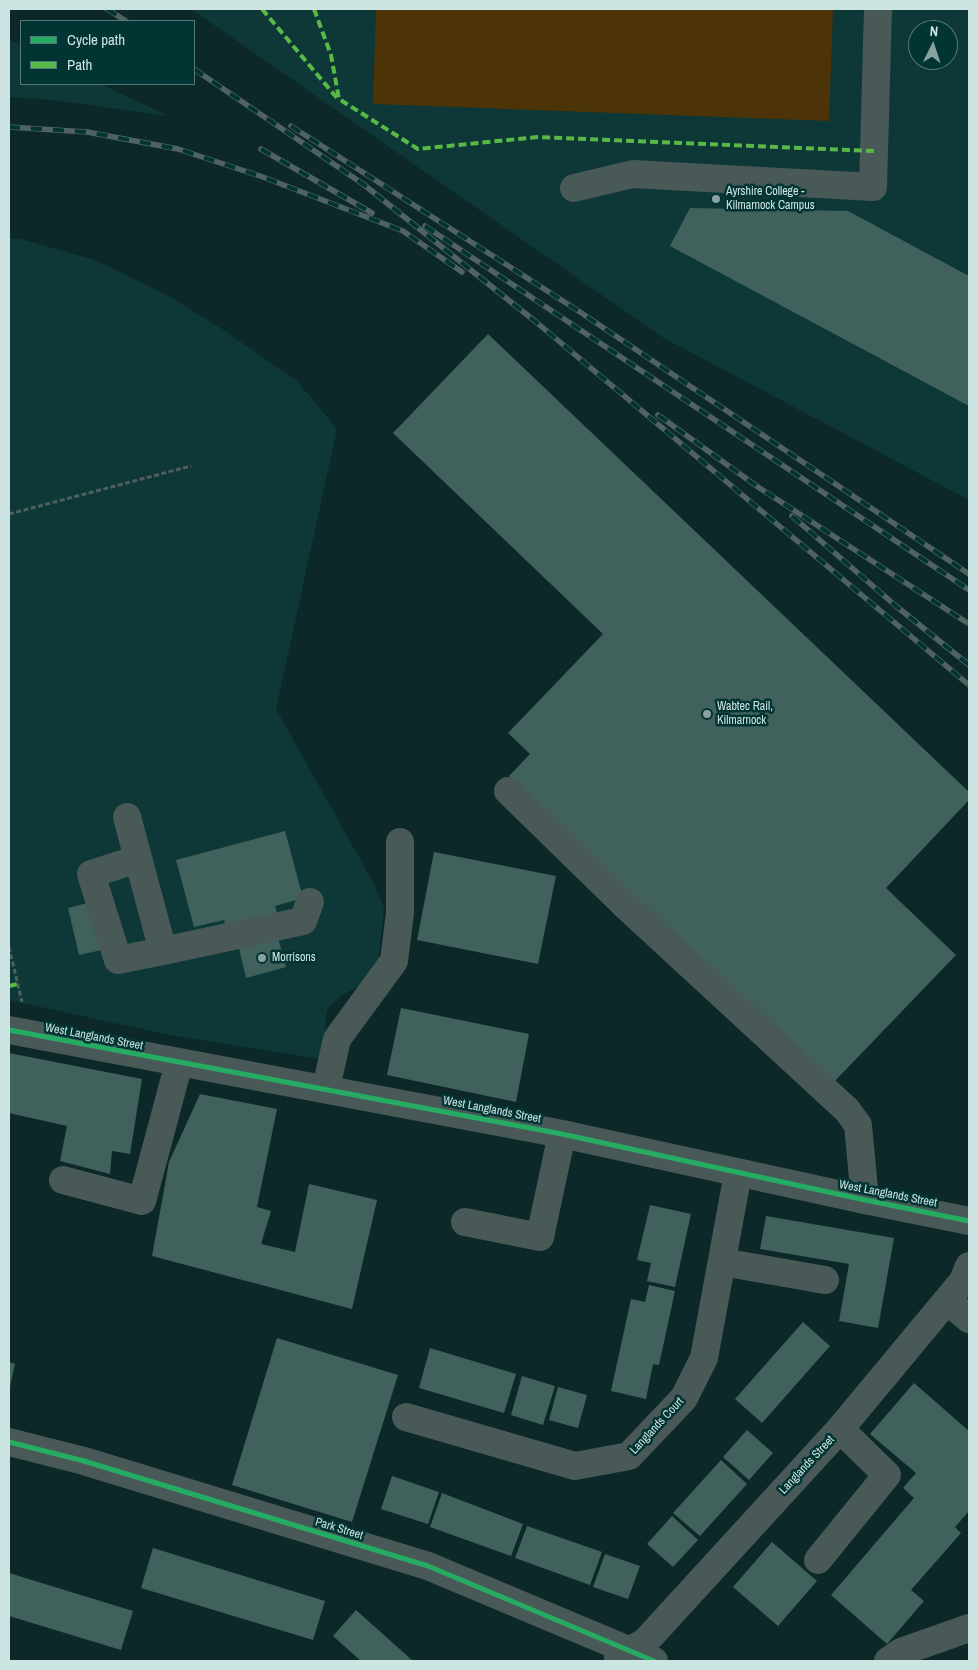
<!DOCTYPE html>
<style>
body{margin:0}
#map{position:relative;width:978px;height:1670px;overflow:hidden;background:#0d2828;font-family:"Archivo Narrow",sans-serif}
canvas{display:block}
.frame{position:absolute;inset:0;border:10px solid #cce4e2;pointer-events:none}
.legend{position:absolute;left:20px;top:20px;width:175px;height:65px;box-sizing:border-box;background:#013432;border:1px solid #527a78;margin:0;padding:6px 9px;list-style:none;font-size:15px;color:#cce4e2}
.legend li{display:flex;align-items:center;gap:10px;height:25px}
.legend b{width:25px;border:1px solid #527a78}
.north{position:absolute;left:908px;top:20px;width:50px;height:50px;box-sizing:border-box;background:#013432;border:1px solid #527a78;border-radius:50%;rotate:4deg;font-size:14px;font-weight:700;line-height:20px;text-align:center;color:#cce4e2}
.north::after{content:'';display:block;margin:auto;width:18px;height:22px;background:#89a2a1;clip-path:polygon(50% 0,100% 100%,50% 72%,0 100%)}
</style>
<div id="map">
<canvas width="978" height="1670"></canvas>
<div class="frame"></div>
<ul class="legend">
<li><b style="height:6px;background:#26ab63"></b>Cycle path</li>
<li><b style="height:6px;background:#58b947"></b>Path</li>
</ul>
<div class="north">N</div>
</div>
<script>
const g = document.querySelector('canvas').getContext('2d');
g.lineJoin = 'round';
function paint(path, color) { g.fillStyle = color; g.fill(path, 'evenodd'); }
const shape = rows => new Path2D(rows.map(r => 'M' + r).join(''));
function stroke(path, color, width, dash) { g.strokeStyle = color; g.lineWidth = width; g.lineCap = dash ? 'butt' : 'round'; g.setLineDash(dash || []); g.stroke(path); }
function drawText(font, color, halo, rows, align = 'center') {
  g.font = font + ' "Archivo Narrow",sans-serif'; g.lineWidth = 5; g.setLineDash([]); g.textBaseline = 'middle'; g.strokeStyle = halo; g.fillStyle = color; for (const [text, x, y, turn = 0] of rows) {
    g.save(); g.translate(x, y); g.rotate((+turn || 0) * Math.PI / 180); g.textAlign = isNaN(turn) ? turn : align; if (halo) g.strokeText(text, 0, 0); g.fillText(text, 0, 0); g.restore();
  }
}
paint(shape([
 [191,9,969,9,969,500,662,337],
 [918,30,948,30,948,60,918,60],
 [9,39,21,45,21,84,101,84,168,116,53,100,9,97],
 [9,238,21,239,95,260,171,297,225,331,297,381,337,429,276,709,374,884,384,908,378,963,364,983,339,997,327,1010,321,1059,169,1035,9,1000]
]), '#0d3837');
paint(shape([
 [376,9,833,9,829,121,373,104]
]), '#4c3308');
paint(shape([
 [690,208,848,211,969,276,969,406,670,246],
 [488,334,969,792,969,800,886,888,956,955,832,1084,509,776,530,754,508,733,603,634,393,433],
 [285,831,303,898,275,906,284,936,278,938,286,967,246,978,239,948,232,950,224,920,194,927,176,860],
 [434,852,556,876,538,964,417,940],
 [91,902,102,950,79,955,68,908],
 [401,1008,529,1034,516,1102,387,1075],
 [9,1053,142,1079,130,1154,112,1151,110,1174,60,1161,67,1126,9,1113],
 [200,1094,277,1109,257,1207,271,1211,261,1244,295,1252,309,1184,377,1200,352,1309,152,1256,169,1162],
 [650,1205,691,1214,675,1287,647,1281,651,1263,637,1260],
 [766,1216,894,1238,878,1328,839,1321,849,1264,760,1249],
 [649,1285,675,1291,659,1365,653,1364,646,1399,611,1391,631,1299,645,1302],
 [803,1322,830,1346,762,1423,735,1399],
 [277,1338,398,1375,352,1522,232,1485],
 [430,1348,516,1374,504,1413,419,1388],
 [9,1362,15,1364,10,1387,9,1387],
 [522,1376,555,1386,543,1425,511,1415],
 [914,1383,969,1431,969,1511,955,1527,961,1533,911,1590,924,1601,887,1644,831,1595,914,1498,903,1488,916,1473,870,1434],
 [558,1387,587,1395,578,1428,549,1420],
 [747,1430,773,1453,749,1480,723,1457],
 [721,1460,747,1484,700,1536,673,1513],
 [392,1476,439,1492,428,1524,381,1509],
 [442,1493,523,1524,511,1556,430,1527],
 [672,1516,698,1540,673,1567,647,1544],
 [527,1526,602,1552,590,1585,515,1558],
 [772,1542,817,1581,778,1626,733,1587],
 [153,1548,325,1601,313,1640,141,1588],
 [605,1554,640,1566,628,1599,593,1587],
 [9,1573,133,1611,121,1650,9,1616],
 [356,1610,413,1661,361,1661,333,1636]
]), '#41625c');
stroke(shape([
 [9,514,191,466],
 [9,947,22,1002]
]), '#4e5f5e', 3, [5, 2.5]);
stroke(shape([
 [574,188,633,174,873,187,878,9],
 [508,791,628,908,847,1110,858,1125,865,1200],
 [127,817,163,951,303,921,310,902],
 [138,859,91,874,118,960,163,951],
 [9,1030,562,1134,865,1200,969,1221],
 [326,1088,337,1039,394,961,400,913,400,842],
 [63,1180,142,1201,179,1063],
 [465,1222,540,1237,562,1134],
 [722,1262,825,1280],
 [948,1301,969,1319],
 [406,1417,575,1466,629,1456,684,1398,704,1358,738,1173],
 [9,1442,84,1461,428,1566,654,1661],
 [818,1560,887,1475,840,1429],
 [618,1657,645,1642,840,1429,963,1281,969,1266],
 [888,1661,901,1652,969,1628]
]), '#485958', 28);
const rail = shape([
 [107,9,126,21],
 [194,69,363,184,536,322,969,685],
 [291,126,580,312,969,574],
 [9,127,87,132,178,149,263,177,403,231,462,272],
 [261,149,372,213],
 [425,226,969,590],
 [658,415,758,487,969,624],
 [792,516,896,606,969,665]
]);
stroke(rail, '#506362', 5.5);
stroke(rail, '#013432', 4, [11]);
stroke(shape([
 [262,9,337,98],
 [314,9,331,55,339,99,418,149,538,137,874,151],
 [9,986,18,984]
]), '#58b947', 4, [8, 4]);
stroke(shape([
 [9,1030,562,1134,865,1200,969,1221],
 [9,1442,84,1461,428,1566,654,1661]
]), '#26ab63', 5);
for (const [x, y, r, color] of [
 [716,199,5,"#89a2a1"],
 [707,714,5,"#89a2a1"],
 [262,958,5,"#89a2a1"]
]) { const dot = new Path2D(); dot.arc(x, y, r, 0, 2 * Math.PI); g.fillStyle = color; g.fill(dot); stroke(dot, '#013432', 2); }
drawText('12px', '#cce4e2', '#013432', [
 ["Ayrshire College -",726,192],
 ["Kilmarnock Campus",726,206],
 ["Wabtec Rail,",717,707],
 ["Kilmarnock",717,721],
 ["Morrisons",272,958]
], 'left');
drawText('12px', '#cce4e2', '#013432', [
 ["West Langlands Street",94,1037,11],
 ["West Langlands Street",492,1110,11],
 ["West Langlands Street",888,1194,11],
 ["Langlands Court",657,1426,-47],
 ["Langlands Street",807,1465,-47],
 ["Park Street",339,1529,17]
]);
</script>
